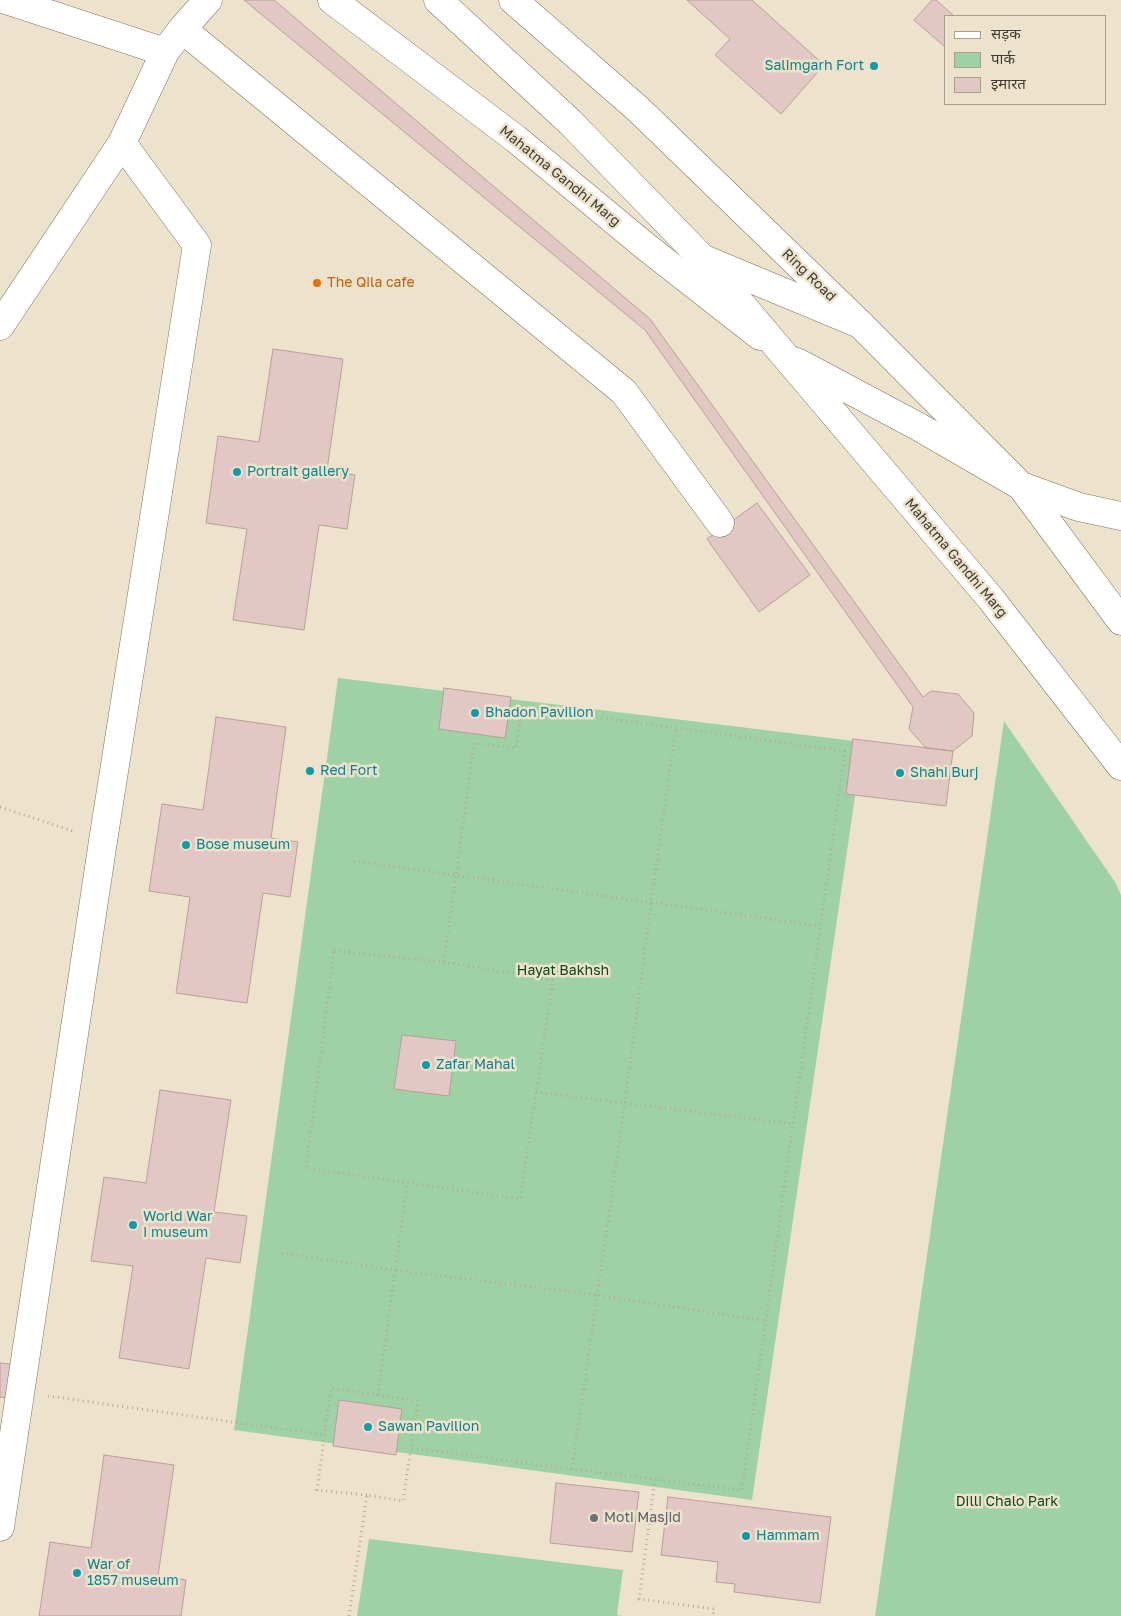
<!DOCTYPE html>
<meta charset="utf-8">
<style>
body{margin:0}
#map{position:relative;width:1121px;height:1616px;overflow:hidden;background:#ede3cc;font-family:"Golos Text","Noto Sans Devanagari",sans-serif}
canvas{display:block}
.legend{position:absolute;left:944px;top:15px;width:162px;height:90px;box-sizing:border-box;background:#ede3cc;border:1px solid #a8a08f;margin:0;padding:6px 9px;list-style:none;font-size:15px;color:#403c33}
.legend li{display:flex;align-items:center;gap:10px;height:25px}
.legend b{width:25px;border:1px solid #a8a08f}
</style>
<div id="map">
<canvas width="1121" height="1616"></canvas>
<ul class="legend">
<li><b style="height:6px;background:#fff"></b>सड़क</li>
<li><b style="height:14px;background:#9ed2a4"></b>पार्क</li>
<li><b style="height:14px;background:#e3c7c4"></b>इमारत</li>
</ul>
</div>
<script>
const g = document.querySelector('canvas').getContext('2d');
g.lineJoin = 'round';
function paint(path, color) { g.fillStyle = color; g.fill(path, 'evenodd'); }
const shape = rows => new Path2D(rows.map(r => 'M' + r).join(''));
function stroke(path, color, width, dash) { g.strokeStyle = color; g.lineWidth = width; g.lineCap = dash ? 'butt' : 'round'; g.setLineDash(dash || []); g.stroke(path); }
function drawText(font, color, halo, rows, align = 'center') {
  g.font = font + ' "Golos Text",sans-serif'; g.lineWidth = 5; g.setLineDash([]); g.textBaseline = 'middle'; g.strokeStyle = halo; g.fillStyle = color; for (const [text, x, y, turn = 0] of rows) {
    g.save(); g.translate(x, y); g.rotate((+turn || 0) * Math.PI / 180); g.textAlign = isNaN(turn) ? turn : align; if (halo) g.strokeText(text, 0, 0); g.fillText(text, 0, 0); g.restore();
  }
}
paint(shape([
 [338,678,863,742,752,1500,234,1430],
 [1004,721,1115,882,1121,895,1121,1616,875,1616],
 [369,1539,623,1570,617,1615,623,1616,357,1616]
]), '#9ed2a4');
const building = shape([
 [244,0,274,0,650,319,923,697,931,691,958,694,974,713,972,736,953,751,926,748,909,729,913,707,645,330,244,0],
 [687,0,752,0,824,65,781,114,715,55,730,39,687,0],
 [932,0,936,0,954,16,945,16,945,47,914,20,932,0],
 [273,349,343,359,327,470,355,475,347,529,319,525,304,630,233,620,247,529,206,523,218,436,259,442,273,349],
 [757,503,810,575,759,612,707,539,757,503],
 [444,688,511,697,505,738,439,729,444,688],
 [216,717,286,727,271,838,298,842,290,897,263,893,247,1003,176,993,190,897,149,891,162,804,203,810,216,717],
 [853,739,953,751,946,806,846,794,853,739],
 [402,1035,456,1041,449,1096,394,1089,402,1035],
 [160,1090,231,1100,214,1212,247,1216,240,1263,206,1258,189,1369,119,1358,133,1266,91,1261,104,1177,146,1183,160,1090],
 [0,1363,18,1365,13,1399,0,1397,0,1363],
 [339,1400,402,1409,396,1455,333,1446,339,1400],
 [104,1455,174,1465,158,1576,186,1580,181,1616,39,1616,50,1542,91,1548,104,1455],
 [556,1483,639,1492,632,1552,550,1543,556,1483],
 [668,1497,831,1517,820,1603,734,1592,735,1584,716,1582,718,1562,661,1555,668,1497]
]);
paint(building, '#e3c7c4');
stroke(building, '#b89e9b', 1);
const minor = shape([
 [6,0,165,52],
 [332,0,516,139,645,246,760,336],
 [182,29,624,392,720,523],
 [0,326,122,143,165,52,182,29,208,0],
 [0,1527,103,841,197,245,122,143]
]);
const major = shape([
 [438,0,570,122,702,258,991,599,1121,766],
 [706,260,860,324],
 [797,362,919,427,1021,486,1121,621]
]);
const highway = shape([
 [513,0,638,109,861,325,1021,486,1079,507,1121,516]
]);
stroke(minor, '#7f7662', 29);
stroke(major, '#7f7662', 29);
stroke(highway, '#7f7662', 29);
stroke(shape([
 [0,807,76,832],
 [354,861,820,926],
 [334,951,444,962,553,980,520,1199,306,1168,334,951],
 [444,962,474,743,516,748,522,707,845,751,742,1490,655,1479,639,1599,714,1609,713,1616],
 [536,1092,793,1124],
 [282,1253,395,1270,597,1295,766,1321],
 [48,1396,325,1435],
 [412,1448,572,1469,655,1479],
 [572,1469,625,1103,651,903,676,728],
 [367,1495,317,1490,331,1388,378,1395],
 [349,1616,367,1495,403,1501,418,1401,378,1395,407,1184]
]), '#b2aa98', 3, [1, 4]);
stroke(minor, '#fff', 28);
stroke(major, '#fff', 28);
stroke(highway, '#fff', 28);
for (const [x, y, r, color] of [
 [874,66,5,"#0f9aa8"],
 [317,283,5,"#e8710a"],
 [237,472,5,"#0f9aa8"],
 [475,713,5,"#0f9aa8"],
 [310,771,5,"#0f9aa8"],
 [900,773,5,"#0f9aa8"],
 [186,845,5,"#0f9aa8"],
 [426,1065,5,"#0f9aa8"],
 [133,1225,5,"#0f9aa8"],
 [368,1427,5,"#0f9aa8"],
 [594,1518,5,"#6b7280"],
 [746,1536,5,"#0f9aa8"],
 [77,1573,5,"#0f9aa8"]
]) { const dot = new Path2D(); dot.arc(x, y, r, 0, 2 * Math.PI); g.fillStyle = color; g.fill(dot); stroke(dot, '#ede3cc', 2); }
drawText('14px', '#0d838f', '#ede3cc', [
 ["Salimgarh Fort",864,66,"right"],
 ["Portrait gallery",247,472],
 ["Bhadon Pavilion",485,713],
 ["Red Fort",320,771],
 ["Shahi Burj",910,773],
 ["Bose museum",196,845],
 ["Zafar Mahal",436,1065],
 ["World War",143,1217],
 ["I museum",143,1233],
 ["Sawan Pavilion",378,1427],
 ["Hammam",756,1536],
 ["War of",87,1565],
 ["1857 museum",87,1581]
], 'left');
drawText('14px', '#403c33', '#ede3cc', [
 ["Mahatma Gandhi Marg",560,176,39],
 ["Ring Road",809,275,44],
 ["Mahatma Gandhi Marg",956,558,50]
]);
drawText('14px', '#c56008', '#ede3cc', [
 ["The Qila cafe",327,283]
], 'left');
drawText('14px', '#0c481c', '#ede3cc', [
 ["Hayat Bakhsh",563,971],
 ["Dilli Chalo Park",1007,1502]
]);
drawText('14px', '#5b616d', '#ede3cc', [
 ["Moti Masjid",604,1518]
], 'left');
</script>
